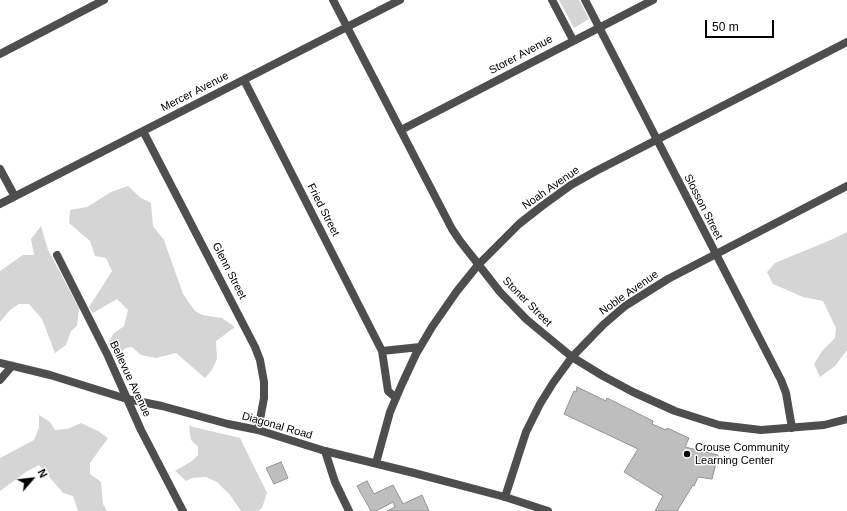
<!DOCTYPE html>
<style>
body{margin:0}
#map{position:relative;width:847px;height:511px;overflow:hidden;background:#fff;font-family:Arial,sans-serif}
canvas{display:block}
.north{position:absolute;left:12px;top:459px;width:40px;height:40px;-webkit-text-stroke:3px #fff;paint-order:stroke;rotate:62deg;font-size:11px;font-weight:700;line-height:16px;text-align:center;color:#000}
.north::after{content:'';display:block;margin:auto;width:14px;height:18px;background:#000;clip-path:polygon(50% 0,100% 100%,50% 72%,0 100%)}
.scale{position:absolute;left:705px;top:20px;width:69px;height:18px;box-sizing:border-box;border:2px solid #000;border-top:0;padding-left:5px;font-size:12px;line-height:14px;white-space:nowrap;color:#000;-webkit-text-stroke:3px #fff;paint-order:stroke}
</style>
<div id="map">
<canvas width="847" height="511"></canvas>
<div class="north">N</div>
<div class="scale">50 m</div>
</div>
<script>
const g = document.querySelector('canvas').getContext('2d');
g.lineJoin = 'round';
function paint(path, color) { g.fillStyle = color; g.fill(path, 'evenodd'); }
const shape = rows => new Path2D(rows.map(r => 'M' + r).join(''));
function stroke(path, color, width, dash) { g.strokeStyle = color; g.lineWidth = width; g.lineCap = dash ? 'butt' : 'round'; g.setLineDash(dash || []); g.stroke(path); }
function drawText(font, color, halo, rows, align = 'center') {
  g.font = font + ' Arial,sans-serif'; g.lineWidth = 3; g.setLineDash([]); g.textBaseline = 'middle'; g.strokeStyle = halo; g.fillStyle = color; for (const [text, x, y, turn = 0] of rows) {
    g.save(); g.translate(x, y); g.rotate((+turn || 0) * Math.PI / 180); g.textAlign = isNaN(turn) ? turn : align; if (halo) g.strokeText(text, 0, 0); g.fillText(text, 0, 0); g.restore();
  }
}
paint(shape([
 [559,0,579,0,589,19,574,28],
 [128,186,141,198,151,203,153,226,164,240,183,294,195,311,202,315,222,318,235,327,216,341,217,359,212,370,205,378,176,353,156,358,141,355,132,347,126,348,118,354,108,344,113,334,124,326,128,310,117,299,93,313,89,307,112,271,106,258,95,256,90,241,69,223,70,210,87,207,111,192],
 [41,226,48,250,79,308,77,326,71,331,66,345,55,353,42,319,29,304,19,304,10,310,0,322,0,326,0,271,23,255,34,255,31,239],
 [847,232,847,350,835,366,820,377,814,364,822,351,835,338,836,328,823,301,803,297,773,284,767,272,775,263,833,239],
 [39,415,50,422,55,430,67,429,81,423,98,431,108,438,90,463,90,474,101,482,103,504,107,511,78,511,73,496,63,493,39,465,26,472,0,491,0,458,34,440,39,428],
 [189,426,240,438,267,493,262,508,258,511,241,511,230,495,217,482,206,477,192,478,186,481,175,471,192,461,198,455,198,447,191,440]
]), '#d5d5d5');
const building = shape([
 [577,387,606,401,607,398,653,421,652,424,666,430,667,428,689,438,685,447,718,455,712,479,698,477,694,486,693,485,677,511,655,511,663,496,624,472,638,449,564,414,574,391,576,392,577,387],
 [281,462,288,478,274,484,266,468,281,462],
 [367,481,374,494,393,485,403,504,422,495,429,511,387,511,395,507,393,502,376,511,371,511,357,486,367,481]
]);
paint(building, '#bebebe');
stroke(building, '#929292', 1);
stroke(shape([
 [333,0,452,229,460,241,500,292,526,319,544,334,572,357,603,376,633,392,675,411,719,425,761,430,824,425,847,419],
 [552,0,573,40],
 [585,0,781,380,786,393,792,428],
 [0,54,104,0],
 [244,80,382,351,388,391,396,398],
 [401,130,653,0],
 [143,131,255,347,260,360,264,382,264,398,258,430],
 [0,169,14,195],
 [0,204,400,0],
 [57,255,108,356,141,430,183,511],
 [382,351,420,347],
 [0,380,12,366],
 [325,451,335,482,349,511],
 [376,463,390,412,402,384,416,354,432,327,457,291,478,265,519,224,542,206,571,185,596,171,847,42],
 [505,497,526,432,540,404,553,383,572,357,603,325,625,306,668,279,847,186]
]), '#4e4e4e', 8);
stroke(shape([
 [0,363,50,375,127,399,162,406,228,424,258,430,325,451,414,473,505,497,548,511]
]), '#4e4e4e', 8);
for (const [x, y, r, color] of [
 [687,454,4,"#000"]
]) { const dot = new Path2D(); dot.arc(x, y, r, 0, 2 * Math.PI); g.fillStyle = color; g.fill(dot); stroke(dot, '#fff', 1.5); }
drawText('11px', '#000', '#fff', [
 ["Storer Avenue",521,55,-28],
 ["Mercer Avenue",195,92,-27],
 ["Noah Avenue",551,188,-35],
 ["Slosson Street",703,207,63],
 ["Fried Street",323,210,63],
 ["Glenn Street",229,271,63],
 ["Noble Avenue",629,293,-35],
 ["Stoner Street",527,302,45],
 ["Bellevue Avenue",130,379,65],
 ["Diagonal Road",277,426,16]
]);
drawText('11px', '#000', '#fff', [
 ["Crouse Community",695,448],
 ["Learning Center",695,461]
], 'left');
</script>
